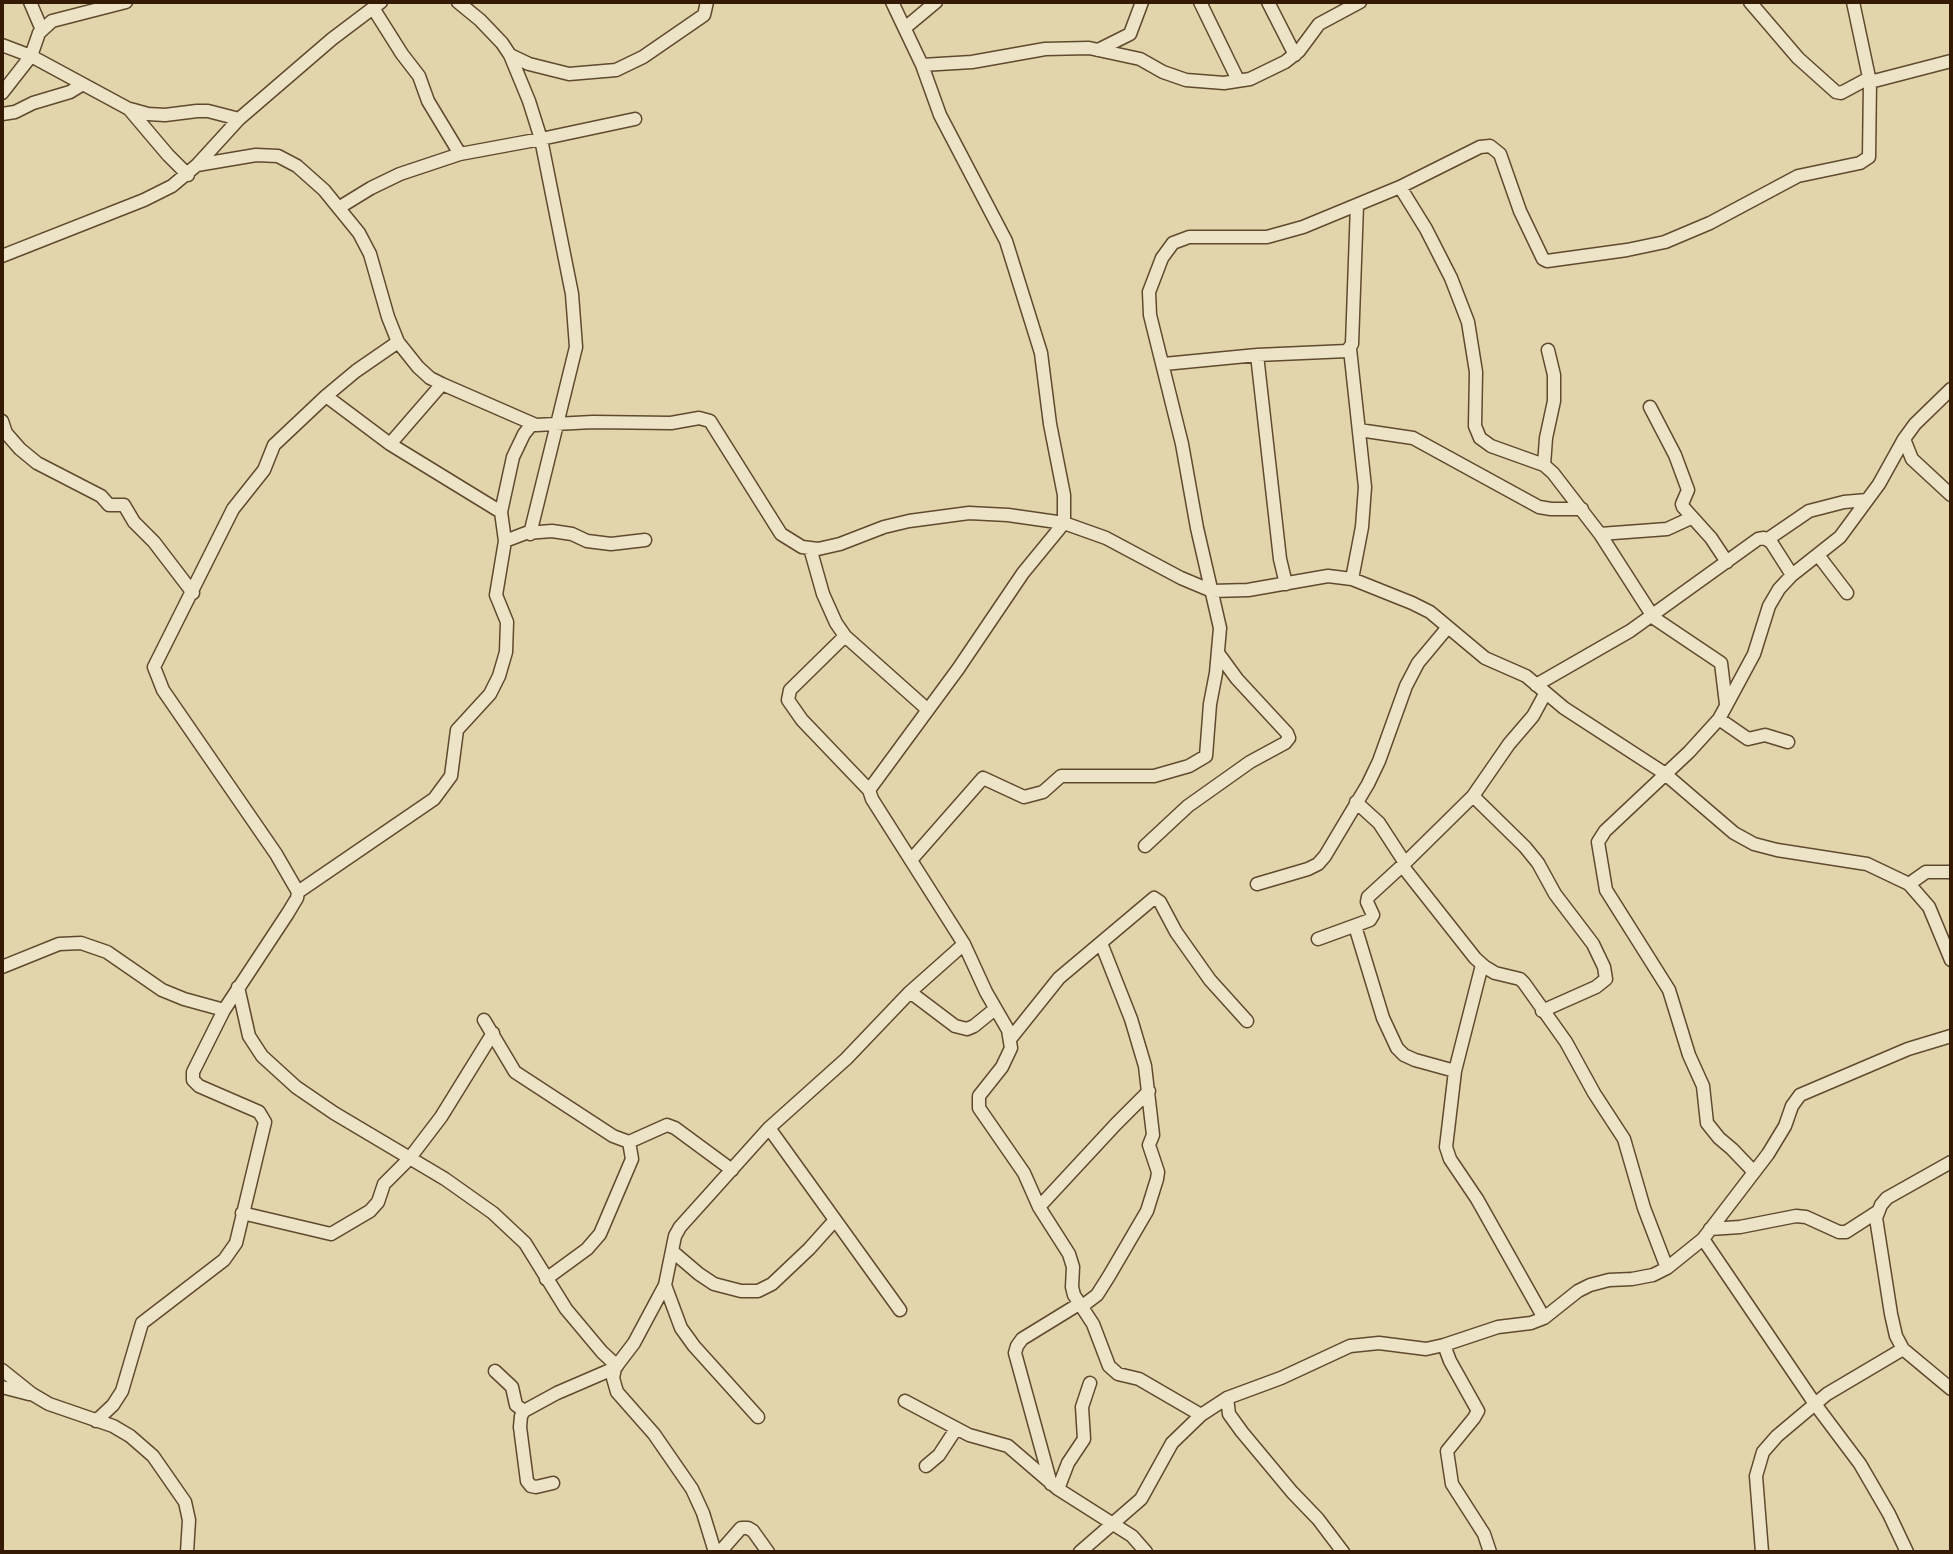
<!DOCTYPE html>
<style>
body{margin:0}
#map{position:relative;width:1953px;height:1554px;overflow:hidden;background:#e3d5ab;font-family:"IM FELL French Canon",serif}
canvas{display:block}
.frame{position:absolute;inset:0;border:4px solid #341a03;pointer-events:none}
</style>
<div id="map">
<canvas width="1953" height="1554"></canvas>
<div class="frame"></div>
</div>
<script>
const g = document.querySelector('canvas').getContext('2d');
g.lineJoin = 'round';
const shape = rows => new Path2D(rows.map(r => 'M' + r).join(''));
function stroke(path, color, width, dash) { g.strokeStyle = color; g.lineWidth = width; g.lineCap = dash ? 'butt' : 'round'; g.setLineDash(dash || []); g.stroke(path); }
const minor = shape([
 [30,2,42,30],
 [458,2,480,20,502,43,510,55,529,101,541,139,572,294,576,347,530,534],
 [892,2,922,65,940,115,1006,241,1041,353,1050,424,1064,495,1064,523,1023,573,958,669,869,790,872,799,964,944,986,992,1008,1030,1011,1048,1002,1067,979,1096,979,1108,1024,1173,1039,1207,1069,1254,1073,1267,1072,1287,1074,1295,1093,1324,1109,1366,1118,1374,1139,1379,1201,1415],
 [1200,2,1238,80],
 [1268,2,1295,55],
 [1750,2,1798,58,1836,92,1841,93,1869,78],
 [373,8,402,54,419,76,428,101,460,154],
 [906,27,936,2],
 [2,45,31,56,129,109,168,155,188,175],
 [1098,50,1130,34,1142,2],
 [510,55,529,64,569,74,616,70,643,57,704,15,707,2],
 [922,65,972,62,1045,49,1089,48,1140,59,1163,72,1186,80,1224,83,1250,79,1285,62,1299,51,1319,24,1360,2],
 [1870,82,1951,61],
 [2,93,31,56,39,33,52,21,126,2],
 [130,109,148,114,165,115,197,111,208,111,239,119],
 [2,114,15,112,33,103,70,92,83,84],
 [197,165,256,155,278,156,297,166,324,190,359,233,370,254,388,317,398,342,418,367,430,378,442,384,536,425,593,422,671,423,699,418,710,421,781,534,802,547,818,549,840,544,884,527,909,521,969,513,1008,515,1064,523,1106,538,1181,578,1212,591,1248,590,1328,576,1352,579,1412,603,1430,612,1485,658,1526,676,1564,708,1664,773,1734,833,1754,844,1777,850,1867,864,1909,884,1929,907,1951,960],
 [1400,187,1426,229,1451,278,1468,322,1476,372,1475,426,1480,438,1491,446,1544,465,1553,473,1600,534,1652,615],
 [340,207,371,188,400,174,460,154,541,139,635,119],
 [2,256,144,200,172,186,197,165,239,119,332,39,381,2],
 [1350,349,1365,487,1362,527,1352,579],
 [1257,355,1280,559,1286,584],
 [1164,364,1257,355,1347,351,1352,344,1357,205],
 [326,396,390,444,501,512],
 [1650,407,1675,455,1688,490,1682,504,1683,507,1711,538,1727,562],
 [2,421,6,433,20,449,37,463,101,496,109,505,124,505,134,522,154,542,193,593],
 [1359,430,1413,438,1539,507,1551,509,1582,509],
 [1904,439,1912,459,1951,495],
 [390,444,442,384],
 [1544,465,1546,438,1554,401,1554,375,1548,350],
 [1600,534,1667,529,1691,518],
 [1768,539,1809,511,1844,502,1867,500],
 [505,541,526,533,552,531,572,534,587,541,611,544,645,540],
 [810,548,823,594,836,623,845,636,928,710],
 [1818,555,1847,593],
 [1651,616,1721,663,1726,704],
 [845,636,790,690,788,700,802,720,869,790],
 [1536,685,1630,631,1758,539,1764,538,1771,542,1792,575],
 [1545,694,1533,716,1509,744,1473,796,1405,863,1404,868,1475,958,1485,967,1495,973,1520,979,1524,983,1566,1042,1594,1093,1624,1139,1644,1208,1667,1268],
 [1719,719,1748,739,1765,735,1788,742],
 [1473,796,1525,847,1538,863,1555,894,1593,944,1604,967,1606,979,1596,987,1542,1011],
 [1356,802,1379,823,1405,863],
 [1145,846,1188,806,1250,762,1285,743,1289,738,1287,733,1237,679,1218,653],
 [911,860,983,778,1024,797,1043,792,1061,776,1154,776,1189,766,1206,756,1210,704,1216,673,1220,628,1197,528,1182,444,1150,315,1149,292,1162,258,1173,243,1189,237,1267,237,1303,227,1400,187,1480,147,1490,146,1500,154,1520,211,1543,259,1547,261,1627,250,1665,242,1710,223,1798,176,1860,163,1869,157,1870,82,1853,2],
 [1257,884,1308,869,1318,864,1325,856,1368,784,1379,761,1406,686,1418,663,1448,627],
 [1909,884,1926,872,1951,872],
 [298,892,434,799,451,776,457,730,490,694,499,676,506,652,507,622,496,595,505,541,501,512,513,457,524,434,532,424],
 [1355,926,1383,1018,1397,1048,1404,1055,1415,1060,1455,1071],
 [1318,939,1370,920,1373,915,1367,902,1368,897,1404,864],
 [1482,965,1455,1071,1446,1147,1450,1159,1477,1199,1544,1318],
 [2,967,59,944,81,943,107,952,162,990,184,999,224,1010],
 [238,987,249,1036,262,1056,296,1087,334,1113,445,1179,493,1213,525,1243,566,1309,602,1352,617,1366],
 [910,992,955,1026,967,1029,974,1026,995,1009],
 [484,1020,515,1072,613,1136,629,1142,667,1125,675,1128,732,1170],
 [1011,1038,1059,978,1154,898,1160,902,1176,932,1210,980,1247,1021],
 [769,1128,900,1310],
 [1951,1162,1887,1198,1881,1205,1876,1218,1891,1314,1896,1336,1903,1349,1951,1389],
 [1754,1172,1732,1149,1719,1138,1707,1123,1703,1086,1689,1055,1669,990,1606,890,1598,842,1605,831,1689,752,1719,719,1754,654,1769,606,1779,589,1792,575,1840,537,1879,484,1904,439,1915,424,1951,389],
 [1039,1207,1116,1124,1149,1091],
 [242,1213,331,1234,370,1211,378,1202,384,1184,409,1159,441,1117,493,1033],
 [1710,1229,1740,1227,1796,1216,1806,1217,1839,1232,1846,1232,1877,1212],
 [1703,1239,1815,1404,1860,1464,1889,1514,1907,1552],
 [672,1251,699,1274,714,1284,741,1291,758,1291,772,1284,809,1249,835,1220],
 [546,1279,587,1249,600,1234,632,1159,629,1142],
 [665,1285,681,1328,694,1346,758,1417],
 [1081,1307,1097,1295,1109,1276,1147,1211,1157,1179,1158,1172,1149,1145,1153,1135,1145,1066,1131,1019,1101,943],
 [1444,1345,1450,1361,1478,1411,1474,1418,1447,1451,1452,1484,1484,1534,1490,1552],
 [2,1370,32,1394,49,1404,113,1426,130,1436,153,1456,185,1502,189,1520,187,1552],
 [495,1371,512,1387,516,1405,524,1411],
 [2,1387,29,1394],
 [1227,1398,1229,1414,1242,1432,1292,1492,1318,1519,1343,1552],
 [905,1401,969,1435,1008,1446,1058,1489,1132,1536,1146,1552],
 [96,1421,113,1405,122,1391,142,1323,224,1260,236,1243,265,1122,259,1112,199,1086,193,1080,193,1072,224,1010,288,913,297,898,298,892,276,854,163,690,154,667,233,509,264,470,274,445,326,396,356,371,398,342],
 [926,1466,939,1455,956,1429],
 [553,1483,536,1487,531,1486,527,1481,520,1427,521,1416,524,1411,557,1393,615,1368],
 [1051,1484,1015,1353,1017,1346,1022,1339,1079,1304],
 [1058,1489,1068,1463,1084,1439,1082,1407,1090,1383],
 [715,1552,703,1513,692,1489,654,1434,617,1392,613,1378,615,1368,634,1343,665,1285,675,1236,680,1227,769,1128,846,1059,910,992,964,944],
 [720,1552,741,1528,748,1528,753,1531,768,1552],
 [1080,1552,1141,1499,1172,1443,1201,1415,1227,1398,1281,1378,1350,1346,1379,1343,1426,1349,1444,1345,1498,1327,1531,1323,1544,1318,1578,1291,1590,1285,1609,1280,1632,1279,1653,1275,1667,1268,1703,1239,1768,1154,1785,1126,1792,1106,1800,1095,1908,1049,1951,1036],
 [1762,1552,1756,1476,1763,1452,1777,1436,1827,1394,1903,1349]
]);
stroke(minor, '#60492d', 15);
stroke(minor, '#ede4c8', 12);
</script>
